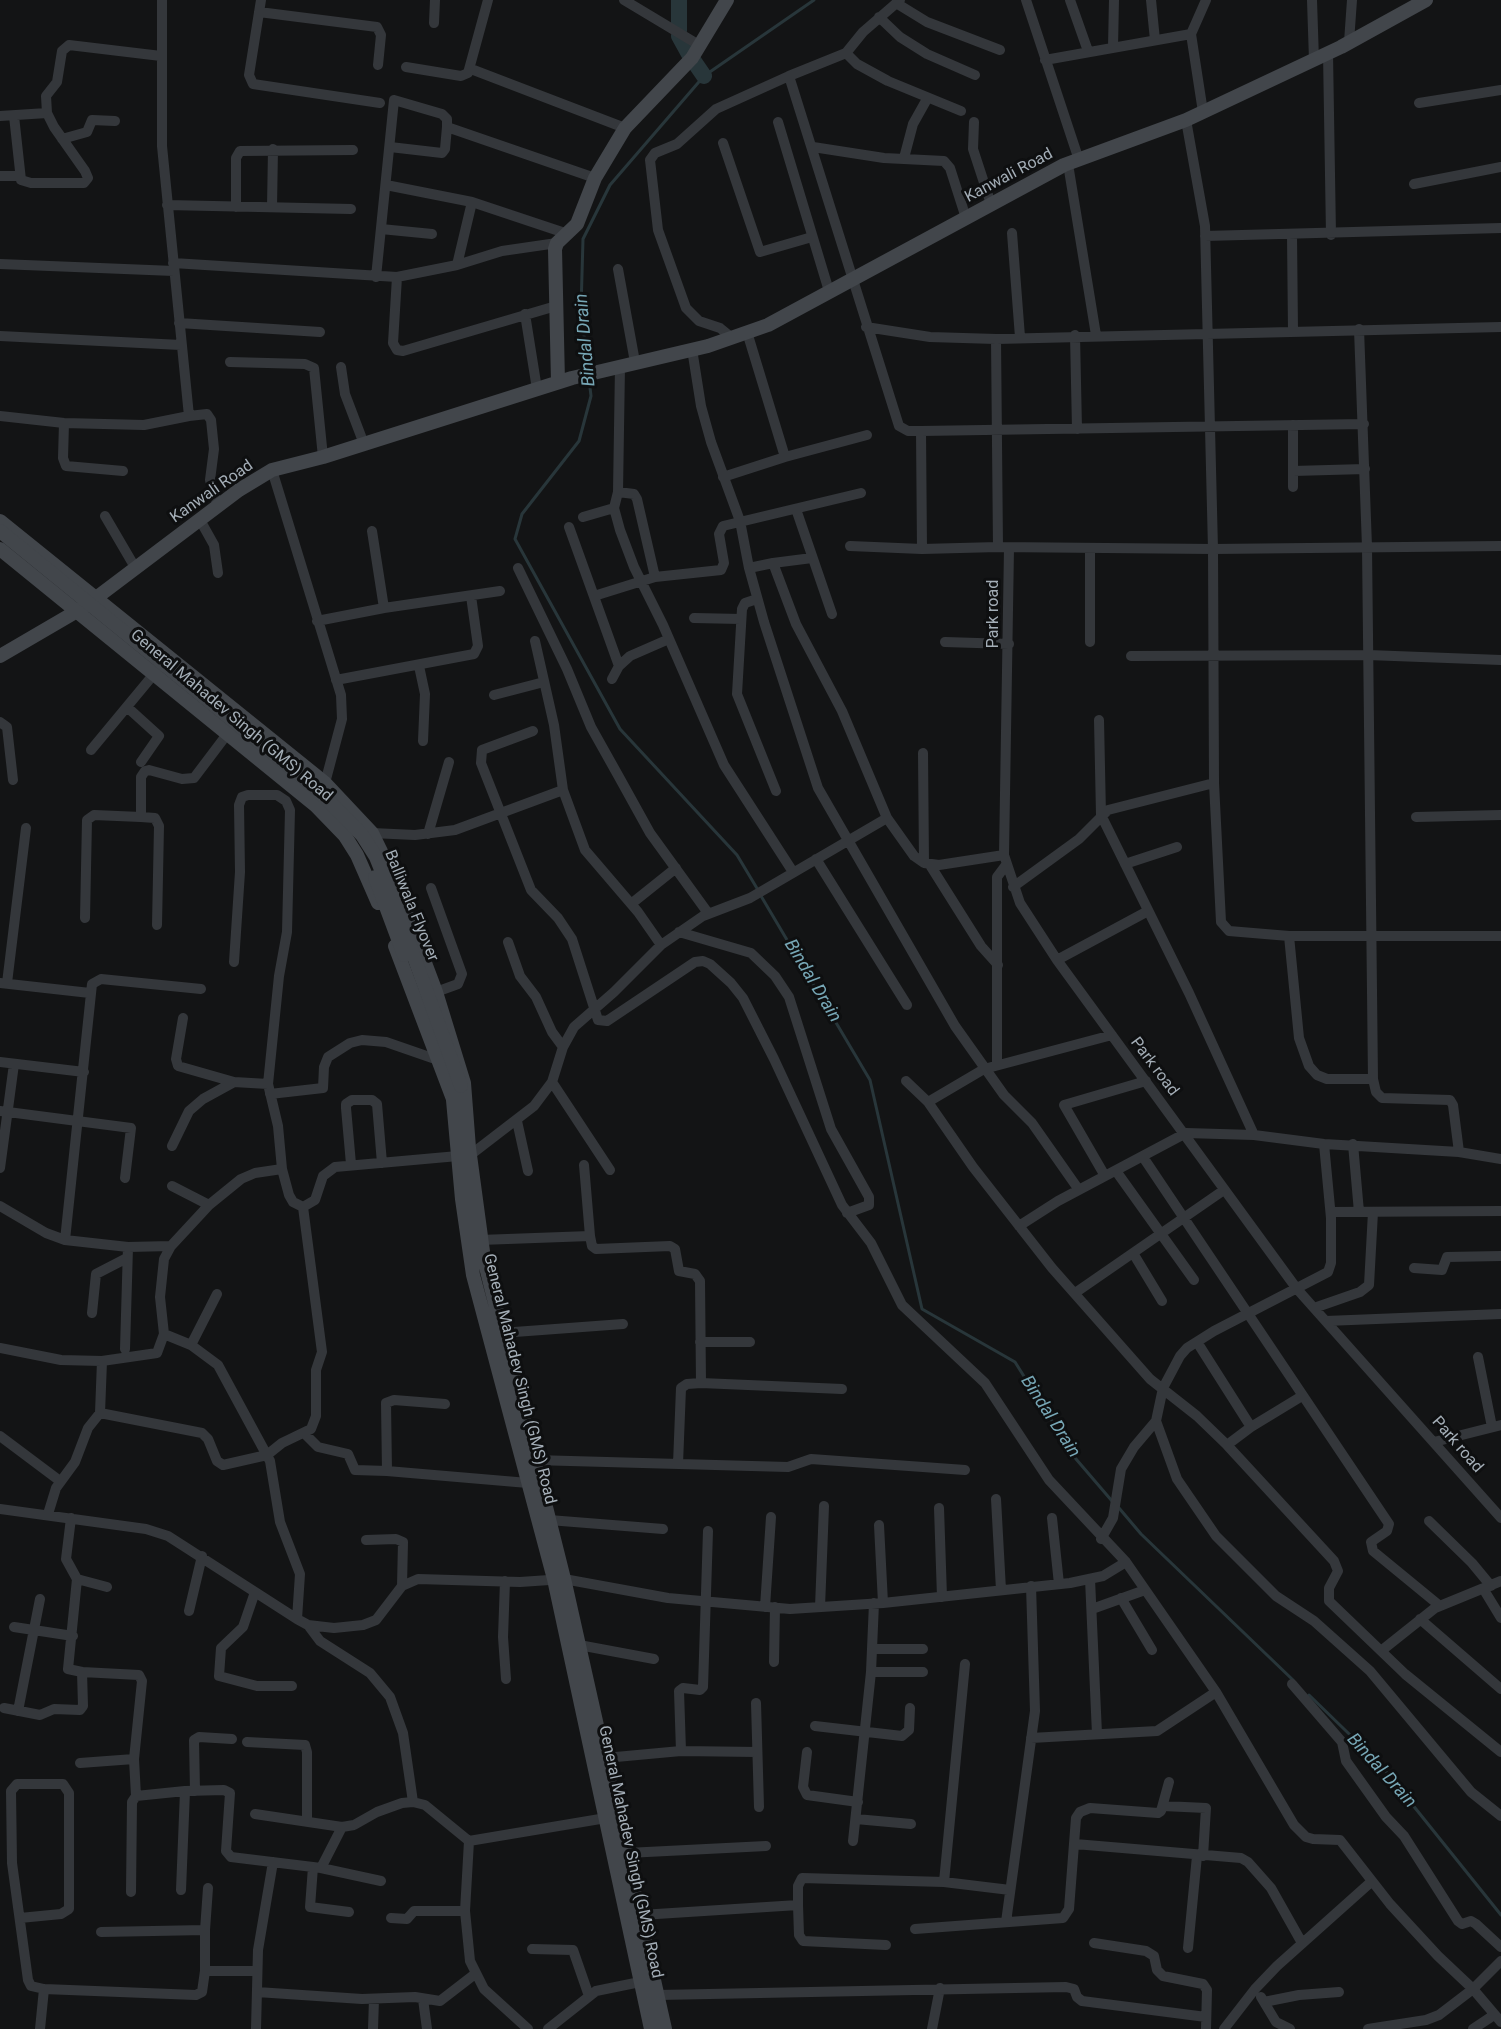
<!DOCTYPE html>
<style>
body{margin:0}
canvas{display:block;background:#131415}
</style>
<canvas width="1501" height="2029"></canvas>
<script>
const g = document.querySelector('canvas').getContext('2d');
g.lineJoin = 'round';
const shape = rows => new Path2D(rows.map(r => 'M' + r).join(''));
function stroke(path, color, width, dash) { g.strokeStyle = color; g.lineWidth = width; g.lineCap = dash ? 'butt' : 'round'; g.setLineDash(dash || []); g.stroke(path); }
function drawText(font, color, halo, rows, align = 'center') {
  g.font = font + ' Roboto,sans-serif'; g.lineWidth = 6; g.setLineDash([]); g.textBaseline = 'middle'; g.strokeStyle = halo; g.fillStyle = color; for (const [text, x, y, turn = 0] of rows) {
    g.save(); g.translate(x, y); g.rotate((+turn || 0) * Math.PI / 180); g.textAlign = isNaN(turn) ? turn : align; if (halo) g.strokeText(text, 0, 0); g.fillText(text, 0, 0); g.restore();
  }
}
stroke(shape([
 [588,370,581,309,583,239,610,185,704,76,814,0],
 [589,379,591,396,579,441,522,514,515,539,620,729,737,855,758,890],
 [761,896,870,1080,922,1309,1015,1362,1076,1459,1112,1501],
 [1119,1508,1141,1534,1293,1680],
 [1309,1695,1379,1763,1501,1915]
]), '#28363a', 3);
stroke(shape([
 [679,0,679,31],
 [679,36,690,56],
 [693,60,704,76]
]), '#28363a', 16);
stroke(shape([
 [261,0,249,75,253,84,380,103],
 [624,0,699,45],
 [900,0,863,32,846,53,789,76,899,426,908,431,921,431,1364,424],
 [1026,0,1079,160],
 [1070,0,1088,51],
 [1151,0,1155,40],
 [1312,0,1314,60],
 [896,3,927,22,1000,50],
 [259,12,377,27,381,35,378,65],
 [879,17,900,37,927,54,975,75],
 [434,23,435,0],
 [1349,42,1352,0],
 [1113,47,1114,0],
 [846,53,857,64,888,81,961,111],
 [1328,53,1331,235],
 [1045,60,1191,34],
 [406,67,461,76,468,73,488,0],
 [471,69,625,128],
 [1419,103,1501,90],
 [1203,112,1191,34,1206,0],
 [0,116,47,113,46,96,57,82,62,51,69,45,161,56],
 [14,116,21,180,31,183,84,183,88,178,85,171,54,127,47,113],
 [1186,120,1205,226,1213,549,1214,783,1221,922,1229,931,1289,936,1501,936],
 [778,122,829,291],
 [974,122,973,149,991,204],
 [62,139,87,132,92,120,115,121],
 [723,143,760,252,812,237],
 [390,147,442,153,445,149,447,127],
 [813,147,884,158,944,161,950,168,966,218],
 [904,158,913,124,927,99],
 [1068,164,1096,335],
 [0,176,19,176],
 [1414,184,1501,167],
 [386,185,472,202,568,234],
 [167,205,351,209],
 [236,207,236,158,240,151,353,150],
 [272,207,273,149],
 [381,229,432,234],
 [1012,233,1020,337],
 [1292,235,1293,331],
 [1205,236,1501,228],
 [173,263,397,277,457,265,502,251,557,243],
 [0,264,174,271],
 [457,265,472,202],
 [618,269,635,362],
 [376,277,394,100,442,114,447,119,447,127,595,178],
 [397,277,393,343,397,350,403,351,556,306],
 [525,314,537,389],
 [179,323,320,332],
 [866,327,930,337,996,339,1501,327],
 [1359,329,1367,547,1373,1079,1376,1092,1382,1098,1450,1100,1453,1105,1459,1152],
 [747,332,785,457],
 [1075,335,1077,429],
 [0,336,181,345],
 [731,337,720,328,699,321,686,308,658,230,650,160,655,153,677,144,716,109,789,76],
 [996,339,998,547],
 [692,349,701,406,711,442,740,521,749,568,764,622,818,788,955,1026,1004,1095,1032,1123,1079,1190],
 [230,362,305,364,314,368,323,457],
 [620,366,618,492,614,508,620,530,634,567,663,625,724,765,793,872],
 [341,367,345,394,364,444],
 [0,416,64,423,144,425,189,416,162,146,162,0],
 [189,416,207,414,211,420,214,449,210,480,218,506],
 [64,423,63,458,66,466,123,471],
 [921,431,922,549],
 [272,470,341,695,342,719,325,783],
 [1293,471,1365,469],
 [723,477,785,457,867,435],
 [1293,487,1293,425],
 [618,492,634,494,637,499,655,577],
 [796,509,832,614],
 [105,516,136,569],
 [583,517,614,508],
 [200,520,214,545,218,573],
 [569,527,619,666],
 [372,531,384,608],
 [850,546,922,549,998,547,1213,549,1501,546],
 [1009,548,1004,855,1020,903,1057,960,1297,1289,1501,1518],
 [773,563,812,558],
 [518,568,567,669,591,727,619,777,650,833,708,913],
 [749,568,773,563,796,624,842,711,887,818,914,856,924,863,939,865,1004,855],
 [594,596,655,577,721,570,724,563,719,534,723,526,861,493],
 [757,599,745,603,742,609,737,694,776,791],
 [694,618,741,619],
 [317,621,384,608,500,591],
 [535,641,554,725,563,790,585,850,638,912,661,945],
 [945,642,1009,644],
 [1090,642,1090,548],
 [1131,656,1368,655,1501,660],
 [419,666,425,694,423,741],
 [612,679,619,666,630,656,669,639],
 [336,680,474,654,478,646,471,596],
 [494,695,544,682],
 [127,707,159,736,141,762],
 [1099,720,1101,815,1189,993,1254,1135],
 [0,722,7,727,13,780],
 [533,731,482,750,481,763,531,890,558,918,572,939,598,1020,607,1021,695,962,703,961,710,964,731,983,743,998,774,1059,842,1205,871,1243,902,1305,985,1383,1049,1480,1126,1562,1216,1692,1294,1825,1306,1837,1313,1839,1340,1840,1390,1904,1438,1956,1473,1989,1501,2022],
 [91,750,154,674,166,656],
 [923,753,924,863],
 [141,817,155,818,159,826,157,925],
 [1416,817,1501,815],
 [372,833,415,835,455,830,563,790],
 [428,834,449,762],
 [816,859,907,1005],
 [1125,864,1177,847],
 [930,865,981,946,998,965],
 [1013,887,1079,839,1108,810,1214,783],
 [431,888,462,974,458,984,436,992],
 [631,904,676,868],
 [85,918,87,820,94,815,141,817,141,777,145,771,149,770,182,779,194,778,228,733],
 [679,932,751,953,775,976,789,997,831,1129,869,1197,869,1205,847,1213],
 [1289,936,1299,1038,1309,1066,1317,1075,1327,1079,1373,1079],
 [508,942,520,976,536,997,552,1032,563,1047],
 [1057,960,1148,911],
 [234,962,240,872,239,805,242,797,248,795,277,795,286,801,290,810,287,932,279,976,268,1084,278,1126,282,1169,255,1173,241,1179,209,1205,171,1246,164,1259,160,1297,164,1334,191,1345,218,1365,270,1461,280,1522,300,1574,297,1619],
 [0,983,90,993],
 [7,983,26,828],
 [183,1018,176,1059,178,1066,234,1082],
 [0,1062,84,1072],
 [997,1065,997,877,1006,865],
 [906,1081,928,1102,973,1167,1052,1268,1150,1379,1197,1416,1227,1445,1334,1561,1338,1571,1329,1588,1329,1601,1405,1674,1501,1752],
 [552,1082,610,1170],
 [270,1094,323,1088,324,1067,328,1057,350,1043,362,1040,386,1042,438,1060],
 [928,1102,984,1069,1112,1035],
 [0,1111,131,1128,125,1178],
 [517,1121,528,1171],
 [1353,1144,1359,1212],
 [172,1146,189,1111,203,1099,234,1082,268,1084],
 [469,1156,534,1106,552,1082,563,1047,574,1027,614,992,661,945,703,916,750,898,887,818],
 [1143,1157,1389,1524,1387,1531,1371,1542,1373,1551,1440,1606],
 [351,1164,346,1108,346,1104,352,1100,372,1100,377,1104,382,1163],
 [584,1165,590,1236],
 [0,1168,14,1064],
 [282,1169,289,1195,293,1202,303,1207,315,1200,323,1176,335,1167,458,1156],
 [1116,1171,1194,1280],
 [1105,1176,1064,1105,1146,1081],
 [172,1186,209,1205],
 [0,1206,46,1233,65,1240,128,1247,171,1246],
 [1331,1212,1501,1211],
 [1019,1226,1058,1201,1186,1133,1254,1135,1324,1144,1459,1152,1501,1159],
 [65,1240,92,984,101,979,201,989],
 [480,1240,590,1236,592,1246,596,1249,670,1246,675,1249,679,1271,695,1274,700,1281,701,1383,687,1384,681,1388,678,1464],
 [1133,1253,1162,1301],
 [1414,1268,1442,1270,1447,1257,1501,1256],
 [1075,1293,1224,1190],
 [1314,1308,1360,1292,1369,1285,1373,1212],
 [92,1313,96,1274,127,1258],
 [1326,1321,1501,1314],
 [501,1333,623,1324],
 [700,1342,750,1342],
 [1197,1342,1251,1427,1227,1445],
 [191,1345,217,1294],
 [0,1348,61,1360,102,1361,157,1353,164,1334],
 [125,1349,128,1247],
 [1478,1357,1492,1427],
 [701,1383,842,1389],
 [445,1404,394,1400,386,1403,387,1471,528,1483],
 [100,1413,202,1433,208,1439,217,1461,223,1465,267,1455,282,1443,311,1429,316,1416,316,1370,322,1352,303,1207],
 [1156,1421,1177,1479,1216,1536,1276,1596,1314,1621,1370,1671,1471,1792,1501,1816],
 [1251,1427,1302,1396],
 [304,1433,318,1447,348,1454,355,1470,387,1471],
 [0,1436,60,1481],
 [1434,1442,1501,1425],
 [534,1460,788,1467,811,1459,965,1470],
 [996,1499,1001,1590],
 [939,1508,942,1597],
 [0,1509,146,1529,168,1536,297,1619,308,1625,334,1628,363,1625,376,1620,402,1586,418,1579,520,1582,564,1579,668,1598,790,1609,883,1603,1070,1583,1103,1576,1126,1562],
 [48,1514,56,1488,75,1462,88,1428,100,1413,102,1361],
 [71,1518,66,1559,77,1579,68,1669,82,1672],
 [1052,1518,1059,1584],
 [549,1520,663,1529],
 [1429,1521,1472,1563,1491,1586],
 [879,1525,883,1603],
 [1101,1539,1113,1518,1121,1469,1134,1447,1156,1421,1163,1388,1180,1356,1187,1348,1214,1331,1328,1272,1331,1263,1331,1218,1324,1144],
 [366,1540,396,1539,403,1542,402,1586],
 [77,1579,107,1587],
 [1090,1579,1097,1734],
 [505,1581,503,1637,506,1679],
 [1484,1590,1501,1618],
 [255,1592,243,1627,221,1648,219,1676,257,1686,292,1686],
 [1121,1598,1152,1650],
 [765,1607,771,1517],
 [820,1607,824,1506],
 [1092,1609,1145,1590],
 [189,1611,202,1556],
 [1420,1619,1501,1689],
 [308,1625,320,1641,370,1673,390,1697,403,1733,413,1802],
 [14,1627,73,1636],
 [579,1645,654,1659],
 [872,1649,923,1649],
 [1381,1651,1435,1608,1501,1581],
 [774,1662,775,1607],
 [871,1672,923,1672],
 [1292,1684,1342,1742,1346,1761,1386,1817,1404,1836,1458,1921,1462,1924,1471,1921,1476,1924,1501,1947],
 [756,1703,759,1807],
 [4,1708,40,1715,54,1709,80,1710,83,1706,82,1672,139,1675,142,1681,134,1759,136,1796],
 [18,1711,40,1599],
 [815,1726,902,1736,909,1730,910,1708],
 [1031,1738,1157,1731,1216,1692],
 [247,1742,305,1745,307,1752,307,1822],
 [681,1751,679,1691,683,1688,700,1690,703,1687,708,1531],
 [807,1752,803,1787,807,1795,858,1802],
 [605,1758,681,1751,757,1752],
 [80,1763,134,1759],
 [195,1791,194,1740,199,1737,232,1739],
 [1163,1806,1206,1808,1203,1856],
 [255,1814,342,1827],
 [856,1819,911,1824],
 [469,1841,465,1911,470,1961,484,1989,528,2029],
 [853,1841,871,1672,874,1603],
 [1075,1844,1241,1858,1248,1862,1271,1888,1302,1943],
 [627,1853,766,1846],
 [313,1867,310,1907,349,1912],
 [321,1868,342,1827,354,1825,377,1812,402,1803,413,1802,425,1805,469,1841,606,1818],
 [944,1882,965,1664],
 [181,1890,185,1791],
 [131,1892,132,1802,136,1796,185,1791,224,1790,230,1793,226,1851,231,1857,321,1868,381,1881],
 [641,1915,798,1905],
 [20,1918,61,1914,69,1909,69,1793,63,1784,17,1784,11,1791,12,1863,28,1980,31,1986,44,1989,196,1995,202,1992,205,1971,205,1930,101,1932],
 [391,1918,407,1919,414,1911,465,1911],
 [1006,1922,1035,1711,1031,1586],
 [915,1929,1063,1918,1069,1909,1076,1818,1080,1812,1090,1808,1158,1813,1161,1811,1169,1782],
 [205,1930,208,1888],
 [1094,1943,1146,1951,1154,1956,1157,1970,1163,1976,1203,1984,1207,1990,1206,2029],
 [886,1945,803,1941,799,1935,798,1905,798,1886,802,1878,944,1882,1010,1890],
 [1188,1948,1197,1856],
 [532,1949,573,1950,589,1996],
 [205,1971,257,1971],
 [257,1992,362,1999,415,1997,440,2001,475,1974],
 [658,1995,1066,1987,1074,1989,1077,1997,1082,2001,1206,2017],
 [1261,1997,1276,2022,1290,2029],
 [423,1999,427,2029],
 [1264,2002,1299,1995,1339,1992],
 [40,2029,44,1989],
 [256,2029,258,1950,273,1862],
 [373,2029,374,1999],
 [548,2029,596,1991,640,1982],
 [932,2029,940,1988],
 [1224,2029,1255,1989,1277,1966,1371,1882],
 [1368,2029,1426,2020,1439,2015,1473,1989,1501,1961],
 [1473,2029,1494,2015]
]), '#34373b', 10);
stroke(shape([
 [558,382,555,249,557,243,577,224,595,178,625,128,692,58,727,0],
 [0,521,325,783,372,833,390,870,436,992,464,1083,469,1148,484,1259,565,1583,665,2029],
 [0,549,315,805,345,836,357,855,378,903],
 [0,656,84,607,239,490,272,470,323,457,572,378,708,346,768,325,1064,165,1186,120,1341,47,1426,0],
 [395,946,453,1099],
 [452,1089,462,1199,473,1275,554,1579,651,2029]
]), '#42464b', 14);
stroke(shape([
 [0,531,318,790,362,835,376,857,393,899,461,1086],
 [375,877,404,955]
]), '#42464b', 14);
drawText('16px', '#a4aeb7', '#0e0f10', [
 ["Kanwali Road",1009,176,-28],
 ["Kanwali Road",212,492,-35],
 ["Park road",994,614,-90],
 ["General Mahadev Singh (GMS) Road",231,716,40],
 ["Balliwala Flyover",411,906,68],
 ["Park road",1154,1067,53],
 ["General Mahadev Singh (GMS) Road",519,1379,76],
 ["Park road",1457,1445,49],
 ["General Mahadev Singh (GMS) Road",630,1852,78]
]);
drawText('italic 18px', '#77a7b6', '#0e0f10', [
 ["Bindal Drain",586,340,-95],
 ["Bindal Drain",812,981,59],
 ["Bindal Drain",1050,1417,57],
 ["Bindal Drain",1381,1771,48]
]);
</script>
